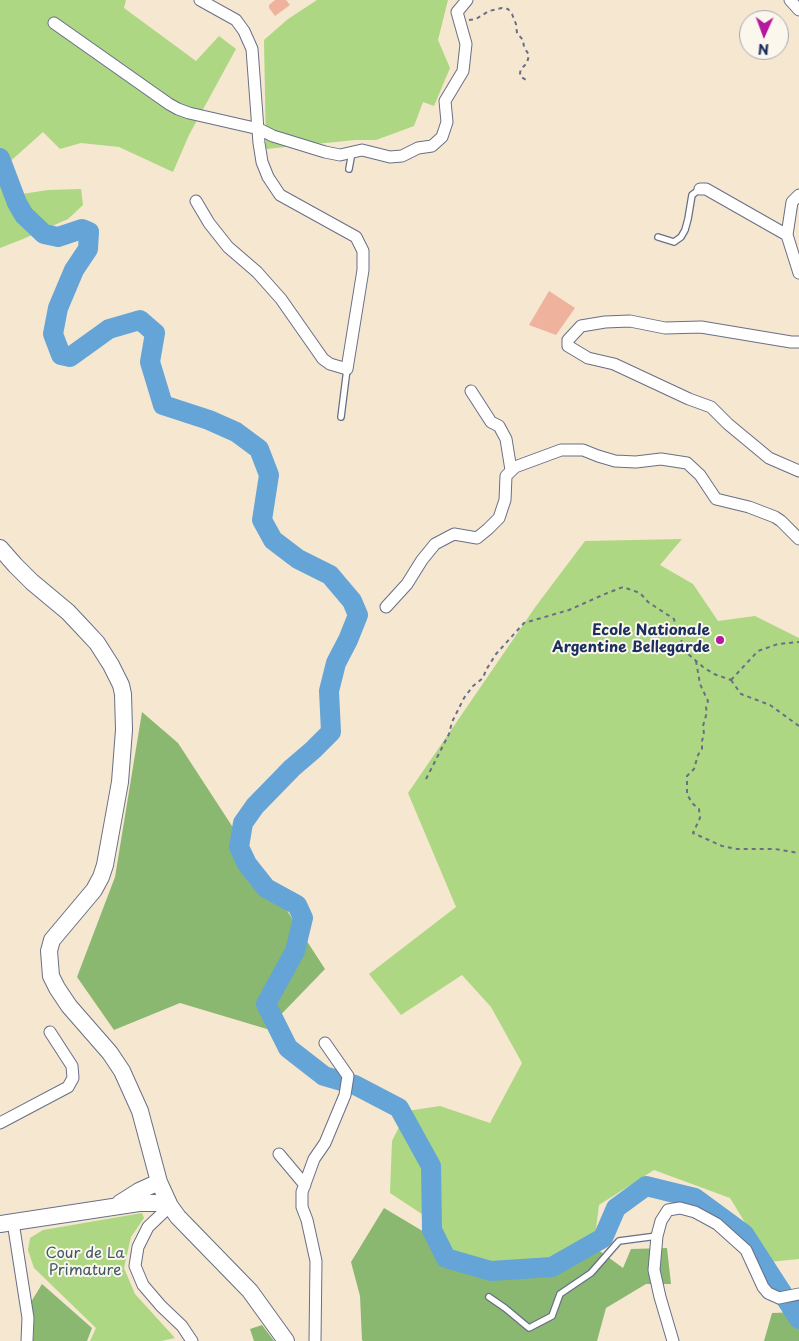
<!DOCTYPE html>
<style>
body{margin:0}
#map{position:relative;width:799px;height:1341px;overflow:hidden;background:#f6e7d1;font-family:"Playpen Sans",sans-serif}
canvas{display:block}
.north{position:absolute;left:739px;top:10px;width:50px;height:50px;box-sizing:border-box;background:#fbf7ec;border:1px solid #a1a7b3;border-radius:50%;rotate:182deg;font-size:14px;font-weight:700;line-height:20px;text-align:center;color:#1b2f5e}
.north::after{content:'';display:block;margin:auto;width:18px;height:22px;background:#b5179e;clip-path:polygon(50% 0,100% 100%,50% 72%,0 100%)}
</style>
<div id="map">
<canvas width="799" height="1341"></canvas>
<div class="north">N</div>
</div>
<script>
const g = document.querySelector('canvas').getContext('2d');
g.lineJoin = 'round';
function paint(path, color) { g.fillStyle = color; g.fill(path, 'evenodd'); }
const shape = rows => new Path2D(rows.map(r => 'M' + r).join(''));
function stroke(path, color, width, dash) { g.strokeStyle = color; g.lineWidth = width; g.lineCap = dash ? 'butt' : 'round'; g.setLineDash(dash || []); g.stroke(path); }
function drawText(font, color, halo, rows, align = 'center') {
  g.font = font + ' "Playpen Sans",sans-serif'; g.lineWidth = 4; g.setLineDash([]); g.textBaseline = 'middle'; g.strokeStyle = halo; g.fillStyle = color; for (const [text, x, y, turn = 0] of rows) {
    g.save(); g.translate(x, y); g.rotate((+turn || 0) * Math.PI / 180); g.textAlign = isNaN(turn) ? turn : align; if (halo) g.strokeText(text, 0, 0); g.fillText(text, 0, 0); g.restore();
  }
}
paint(shape([
 [0,0,126,0,124,8,196,61,219,36,236,49,189,135,173,172,119,147,81,143,60,149,43,132,5,166,9,196,48,190,81,189,83,205,68,219,23,239,0,248],
 [317,0,448,0,438,40,450,68,434,106,423,102,414,126,376,140,355,140,266,149,264,40,288,19],
 [682,539,660,565,693,584,718,621,755,616,799,638,799,1259,769,1262,730,1198,654,1170,599,1205,595,1237,550,1263,493,1265,450,1252,434,1222,390,1193,392,1141,407,1111,440,1106,490,1123,522,1063,491,1007,462,975,401,1015,369,974,456,907,408,793,536,606,585,541],
 [142,1213,144,1218,131,1237,124,1268,135,1294,175,1338,161,1341,90,1341,96,1328,34,1268,28,1250,30,1238,43,1230]
]), '#add782');
paint(shape([
 [142,712,178,743,325,969,267,1029,180,1003,114,1030,77,977,115,877],
 [384,1208,426,1233,440,1260,493,1275,560,1269,597,1249,623,1268,631,1249,667,1248,671,1284,646,1284,606,1308,597,1341,363,1341,362,1340,360,1296,351,1262],
 [42,1284,92,1328,87,1341,33,1341,34,1322,31,1302],
 [799,1312,799,1341,764,1341,772,1313],
 [262,1325,274,1341,254,1341,250,1329]
]), '#8ab870');
stroke(shape([
 [0,158,17,203,24,215,44,234,58,237,82,229,89,232,88,249,74,270,58,308,53,334,61,355,70,357,109,329,140,320,155,333,150,362,163,405,209,420,236,432,259,449,269,475,262,520,273,540,298,559,330,575,352,601,358,615,348,640,336,663,329,691,331,732,313,750,292,768,255,806,243,823,239,847,247,864,266,888,297,905,303,918,295,951,266,1004,288,1048,324,1076,355,1085,399,1108,431,1166,432,1230,446,1258,491,1271,552,1267,603,1238,616,1208,646,1186,695,1198,744,1234,799,1319]
]), '#65a4d7', 20);
paint(shape([
 [275,0,286,0,290,5,275,16,269,8,269,5],
 [549,291,575,308,556,335,529,325]
]), '#efb29c');
const lane = shape([
 [349,169,352,152],
 [658,237,674,242,681,237,685,230,688,219,692,195,700,189],
 [341,417,347,369],
 [489,1297,505,1308,529,1328,552,1316,560,1294,591,1273,619,1241,657,1236]
]);
const street = shape([
 [790,0,799,10],
 [54,23,169,104,178,109,189,113,259,129,273,136,325,152,340,155,362,150,390,157,402,156,418,148,432,146,442,137,447,122,445,101,463,71,466,44,457,12,467,0],
 [700,189,706,189,787,235],
 [799,195,792,202,787,235,799,273],
 [196,201,209,223,228,247,257,272,281,299,323,359,330,364,347,369,363,270,363,251,356,237,280,195,268,177,262,162,259,143,252,49,244,31,236,20,200,0],
 [799,342,791,342,701,327,665,328,630,321,605,322,581,326,568,340,568,346,588,358,614,364,689,399,711,407,728,424,769,458,799,471],
 [471,391,491,422,499,426,506,439,511,470],
 [386,607,407,584,422,560,435,544,454,534,477,538,488,529,499,518,505,500,506,476,515,467,561,450,583,450,598,456,615,461,636,462,661,459,687,463,700,475,716,499,749,507,775,517,781,521,799,539],
 [0,1123,68,1087,73,1078,72,1066,50,1032],
 [279,1154,305,1185],
 [170,1206,148,1227,138,1247,135,1266,143,1285,161,1306,182,1326,192,1341],
 [13,1222,28,1318,27,1341],
 [315,1341,316,1261,307,1220,302,1207,302,1192,314,1159,325,1143,345,1095,348,1076,325,1043],
 [673,1341,660,1297,654,1270,657,1236,661,1221,668,1210,680,1208,695,1212,717,1224,746,1250,763,1287,768,1293,779,1298,799,1294]
]);
const secondary = shape([
 [0,548,15,565,32,582,68,612,84,629,97,643,111,665,121,685,123,694,124,730,120,782,105,865,101,877,94,890,52,940,49,951,51,976,57,988,69,1006,110,1053,122,1071,140,1111,159,1182,170,1206,178,1217,250,1291,286,1341],
 [120,1203,139,1191,159,1182],
 [0,1224,139,1203,168,1203]
]);
stroke(lane, '#686f86', 8);
stroke(street, '#686f86', 13);
stroke(secondary, '#686f86', 18);
stroke(shape([
 [469,20,476,19,489,11,502,8,508,9,512,14,516,24,517,33,523,40,524,47,529,55,527,63,521,69,520,73,521,77,528,81],
 [696,661,700,684,708,701,706,708,707,712,703,726,704,734,702,741,702,749,698,755,694,769,687,776,687,794,692,803,699,809,700,818,693,833,722,846,737,849,775,849,799,853],
 [731,680,741,694,770,705,799,726],
 [731,680,758,651,778,644,799,642],
 [426,779,449,734,452,722,464,698,473,686,483,678,486,670,496,654,524,623,569,610,605,594,623,587,640,593,648,602,674,619,676,629,687,653,703,667,714,674,731,680]
]), '#686f86', 2, [4, 4]);
stroke(lane, '#fff', 5.5);
stroke(street, '#fff', 11);
stroke(secondary, '#fff', 16);
for (const [x, y, r, color] of [
 [720,640,5,"#b5179e"]
]) { const dot = new Path2D(); dot.arc(x, y, r, 0, 2 * Math.PI); g.fillStyle = color; g.fill(dot); stroke(dot, '#fbf7ec', 2); }
drawText('bold 15px', '#1b2f5e', '#fbf7ec', [
 ["Ecole Nationale",710,631],
 ["Argentine Bellegarde",710,648]
], 'right');
drawText('15px', '#405967', '#fbf7ec', [
 ["Cour de La",85,1254],
 ["Primature",85,1271]
]);
</script>
